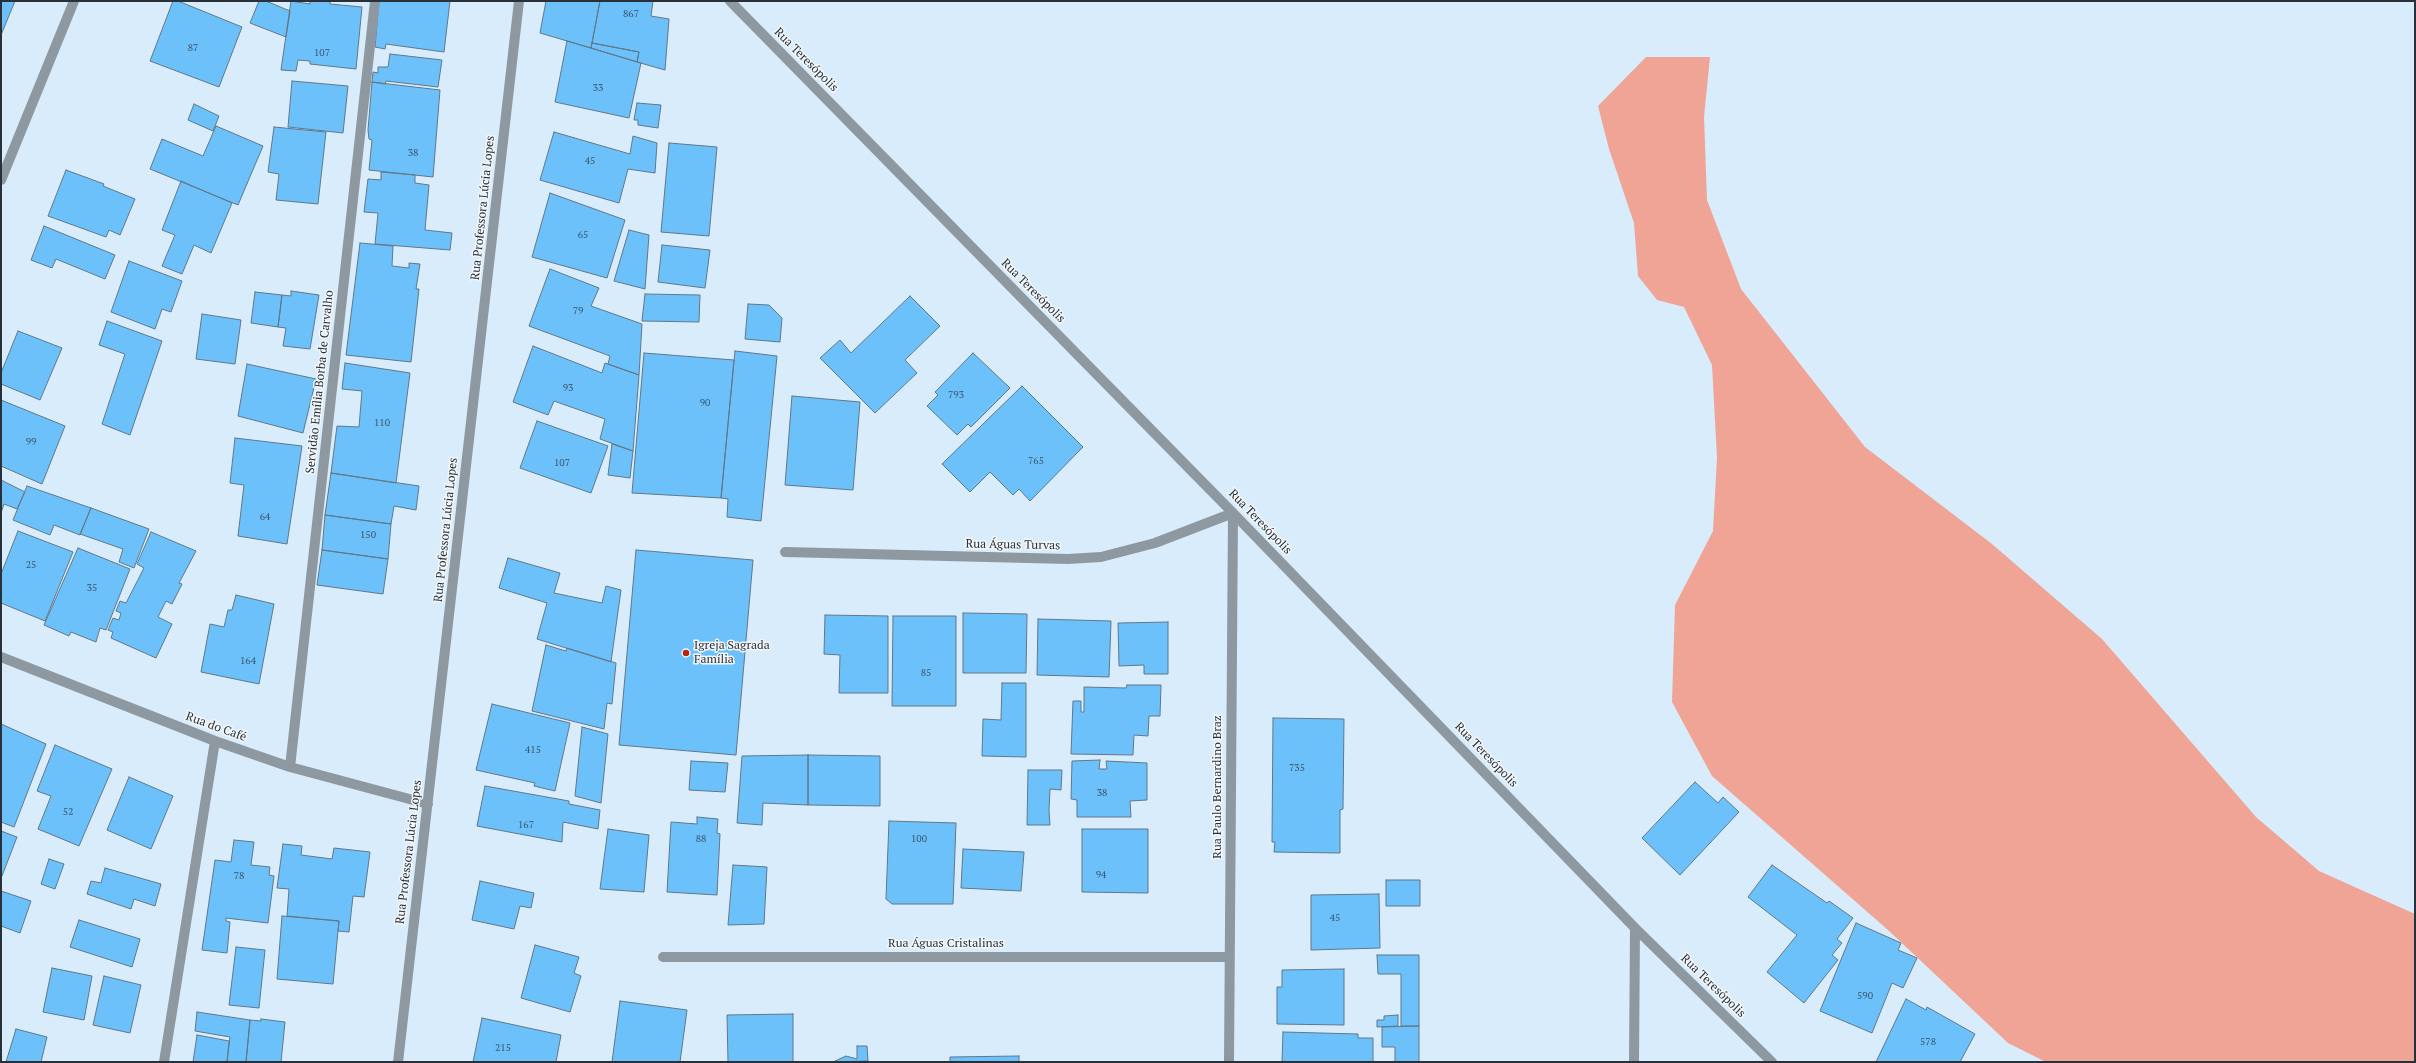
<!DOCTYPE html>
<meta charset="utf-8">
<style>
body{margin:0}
#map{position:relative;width:2416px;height:1063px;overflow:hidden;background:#d8ecfc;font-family:"PT Serif",serif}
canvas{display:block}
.frame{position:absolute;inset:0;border:2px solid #283139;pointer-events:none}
</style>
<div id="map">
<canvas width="2416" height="1063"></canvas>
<div class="frame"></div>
</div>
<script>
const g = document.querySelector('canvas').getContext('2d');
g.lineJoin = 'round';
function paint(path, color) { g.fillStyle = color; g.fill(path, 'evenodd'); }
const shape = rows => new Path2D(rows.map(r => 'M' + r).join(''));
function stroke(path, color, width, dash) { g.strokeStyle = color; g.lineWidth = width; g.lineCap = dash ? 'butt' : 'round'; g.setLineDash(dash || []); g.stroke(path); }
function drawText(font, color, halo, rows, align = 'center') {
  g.font = font + ' "PT Serif",serif'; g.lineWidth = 3; g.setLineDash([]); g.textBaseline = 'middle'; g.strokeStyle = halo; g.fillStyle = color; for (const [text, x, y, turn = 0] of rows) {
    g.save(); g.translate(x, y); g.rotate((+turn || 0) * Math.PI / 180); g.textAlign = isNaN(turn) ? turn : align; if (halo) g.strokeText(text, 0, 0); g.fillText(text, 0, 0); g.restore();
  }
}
paint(shape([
 [1646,57,1710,57,1704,117,1707,200,1741,289,1865,447,1992,544,2102,639,2256,817,2319,871,2415,914,2415,1062,2046,1062,2008,1043,1888,930,1712,776,1672,702,1675,605,1713,531,1717,458,1712,365,1684,307,1657,300,1638,276,1634,223,1609,149,1598,106]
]), '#f0a495');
const building = shape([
 [1,1,15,1,1,35,1,1],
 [173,1,178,1,242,27,219,87,150,61,173,1],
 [259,1,266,1,290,11,286,37,250,23,259,1],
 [291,1,310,4,310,1,330,1,330,4,362,7,356,69,310,64,310,61,298,60,296,71,281,70,291,1],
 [379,1,450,1,444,52,386,44,385,49,375,47,379,1],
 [546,1,600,1,591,48,540,33,546,1],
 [600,1,653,1,651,16,669,19,665,70,637,62,639,52,592,43,600,1],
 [567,41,641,63,629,118,555,102,567,41],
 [592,43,639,52,637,62,591,48,592,43],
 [390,54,442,60,438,87,386,81,385,84,372,82,373,72,378,73,378,67,388,67,390,54],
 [292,81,348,86,343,133,288,127,292,81],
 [372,82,440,90,433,177,369,170,372,140,369,139,368,130,372,82],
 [637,103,661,105,658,128,638,125,638,120,634,120,637,103],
 [194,104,219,116,213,131,188,120,194,104],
 [216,126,263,146,238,205,150,169,162,139,203,156,216,126],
 [274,127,326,132,318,204,276,200,279,174,268,172,274,127],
 [554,132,630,154,633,136,657,143,655,173,628,169,619,203,540,180,554,132],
 [669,143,717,147,709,236,661,232,669,143],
 [66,170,104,184,103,186,135,199,120,235,109,230,106,237,48,216,66,170],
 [381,172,415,175,415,183,429,185,425,230,452,233,450,250,375,244,378,213,364,212,368,179,381,180,381,172],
 [181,181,232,203,211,253,194,245,182,274,162,266,175,235,162,230,181,181],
 [550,193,625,220,607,278,532,257,550,193],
 [44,226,115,255,105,279,56,259,52,268,31,260,44,226],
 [629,230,649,235,645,289,614,281,629,230],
 [360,243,393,246,392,266,409,268,409,263,420,264,416,289,419,289,411,362,346,355,360,243],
 [662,245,710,250,705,288,658,282,662,245],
 [129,261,182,281,171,312,162,309,155,329,111,312,129,261],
 [550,269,599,288,591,306,642,324,639,375,608,364,610,356,529,326,550,269],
 [291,291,319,295,310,349,283,346,286,328,278,327,282,295,291,296,291,291],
 [255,292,282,295,278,327,251,323,255,292],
 [645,294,700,295,699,322,642,321,645,294],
 [910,296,940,326,905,360,917,373,875,413,820,358,840,340,851,353,910,296],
 [748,304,769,305,782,318,780,342,745,339,748,304],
 [202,314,241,320,235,364,196,359,202,314],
 [107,321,162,341,130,435,102,424,125,354,99,345,107,321],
 [18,331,62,348,40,400,1,384,1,373,18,331],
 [533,346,602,373,605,363,639,375,633,451,600,439,605,419,554,401,548,415,513,402,533,346],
 [735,351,777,356,761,521,727,517,728,499,721,498,735,351],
 [644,353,734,360,721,498,632,493,644,353],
 [973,353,1010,388,971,427,968,424,957,435,927,406,938,395,935,392,973,353],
 [345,363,410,373,396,483,331,473,337,426,359,427,362,391,342,389,345,363],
 [247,364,316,379,303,433,238,416,247,364],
 [1022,386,1083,447,1030,501,1019,489,1013,495,990,472,970,492,942,464,1022,386],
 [792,396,860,402,853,490,785,485,792,396],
 [1,400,65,426,42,484,1,466,1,400],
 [537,421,608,446,591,493,520,468,537,421],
 [235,438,302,446,287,544,238,536,244,485,230,483,235,438],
 [612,444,633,451,630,478,608,475,612,444],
 [331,473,419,486,416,510,394,506,391,524,325,515,331,473],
 [1,480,25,492,17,509,4,504,1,513,1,480],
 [27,486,91,508,80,535,54,525,50,535,13,520,27,486],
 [91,508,149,529,134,568,119,562,123,549,80,534,91,508],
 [325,515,391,524,388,559,322,550,325,515],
 [18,531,73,552,45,621,1,603,1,574,18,531],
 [151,532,196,551,179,583,182,584,172,604,166,601,158,617,172,624,156,658,111,638,113,632,108,630,113,618,119,620,121,613,116,611,120,601,126,603,144,568,137,564,151,532],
 [78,548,130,569,106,630,100,628,96,642,71,632,69,636,44,625,78,548],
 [322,550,388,559,383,594,317,585,322,550],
 [636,550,753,560,736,755,619,745,636,550],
 [508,558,560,573,554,593,602,603,606,586,621,590,611,662,537,639,547,603,499,588,508,558],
 [236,595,274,604,259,684,201,672,210,624,224,627,228,610,232,610,236,595],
 [963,613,1027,614,1026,673,963,673,963,613],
 [825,615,888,616,888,693,839,693,840,655,824,654,825,615],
 [893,616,956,616,956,706,892,706,893,616],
 [1038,619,1111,621,1109,677,1037,675,1038,619],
 [1168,622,1168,674,1144,674,1144,665,1119,666,1118,623,1168,622],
 [546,645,566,651,567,648,616,663,612,704,607,703,604,729,532,711,546,645],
 [1002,683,1026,683,1026,757,982,756,983,719,1001,720,1002,683],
 [1127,685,1161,685,1160,716,1149,716,1148,736,1134,735,1133,755,1071,754,1073,701,1081,701,1081,712,1084,712,1084,687,1126,688,1127,685],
 [492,704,570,723,555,791,534,786,535,783,476,770,492,704],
 [1273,718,1344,719,1343,809,1340,810,1340,853,1274,852,1275,842,1272,842,1273,718],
 [1,724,46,744,14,827,1,822,1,724],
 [582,727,608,734,601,803,575,796,582,727],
 [55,745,112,769,79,846,38,829,51,796,37,791,55,745],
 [808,755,808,805,763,803,762,825,737,823,742,756,808,755],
 [808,755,880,756,880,806,808,805,808,755],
 [1100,760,1099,769,1107,769,1106,761,1147,763,1147,800,1130,801,1131,817,1077,817,1077,800,1071,799,1072,761,1100,760],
 [691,761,728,763,725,792,689,790,691,761],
 [1028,770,1062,770,1061,790,1050,789,1049,811,1050,825,1027,825,1028,770],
 [129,777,173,796,151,849,107,830,129,777],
 [1695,782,1718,803,1723,797,1739,812,1680,875,1642,838,1695,782],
 [485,786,569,801,569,804,600,810,598,829,563,822,562,842,477,826,485,786],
 [697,817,718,819,717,833,720,834,717,895,667,892,671,822,697,824,697,817],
 [889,821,956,823,953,904,892,904,886,899,889,821],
 [608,829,649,835,644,892,600,889,608,829],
 [1082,829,1148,829,1148,893,1082,892,1082,829],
 [1,831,17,837,2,876,1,876,1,831],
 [234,840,254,842,251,865,270,867,269,875,274,876,268,923,226,918,226,921,230,922,227,953,202,950,215,860,231,862,234,840],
 [283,844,302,846,301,855,332,859,334,848,370,852,364,897,353,896,349,932,338,931,339,921,287,916,289,889,277,888,283,844],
 [963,849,1024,852,1021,891,961,888,963,849],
 [49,859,64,864,55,889,41,884,49,859],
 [733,865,767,867,764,924,728,925,733,865],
 [1772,865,1827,903,1829,901,1853,918,1837,939,1842,943,1832,955,1838,960,1804,1003,1767,972,1797,935,1748,897,1772,865],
 [105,868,161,884,155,906,134,899,131,909,87,894,91,881,101,883,105,868],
 [1386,880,1420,880,1420,906,1386,906,1386,880],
 [480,881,534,893,531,908,520,906,514,929,472,920,480,881],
 [1,891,31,901,20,933,1,926,1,891],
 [1379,894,1380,948,1311,950,1311,895,1379,894],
 [282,916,339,921,333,984,277,979,282,916],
 [79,920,140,939,132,967,70,947,79,920],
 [1856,923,1901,943,1898,950,1917,958,1903,988,1892,983,1872,1033,1820,1011,1856,923],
 [535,945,579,957,574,973,581,976,570,1012,521,998,535,945],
 [236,947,265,950,259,1008,229,1005,236,947],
 [1377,955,1419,955,1419,1026,1401,1026,1401,974,1378,974,1377,955],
 [52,968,92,976,84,1020,43,1012,52,968],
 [1344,969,1344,1025,1277,1024,1277,987,1282,987,1282,970,1344,969],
 [104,976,141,985,130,1033,93,1025,104,976],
 [1906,999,1926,1010,1927,1007,1975,1034,1960,1062,1876,1062,1906,999],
 [620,1001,687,1010,680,1062,612,1062,620,1001],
 [197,1012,250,1020,246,1062,227,1062,230,1037,195,1031,197,1012],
 [793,1014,793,1062,728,1062,727,1015,793,1014],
 [1398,1015,1398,1026,1377,1027,1377,1020,1384,1020,1384,1016,1398,1015],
 [482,1018,561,1035,556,1062,473,1062,482,1018],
 [261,1019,285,1022,281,1062,246,1062,250,1020,261,1021,261,1019],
 [1419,1026,1419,1062,1395,1062,1395,1047,1382,1047,1382,1027,1419,1026],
 [16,1029,47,1037,41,1062,6,1062,16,1029],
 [1283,1032,1358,1034,1358,1038,1373,1038,1373,1062,1282,1062,1283,1032],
 [197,1035,229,1041,227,1062,193,1062,197,1035],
 [857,1046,867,1046,868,1061,833,1062,846,1056,857,1059,857,1046],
 [1019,1056,1019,1062,950,1062,950,1057,1019,1056]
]);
paint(building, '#6dc1fb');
stroke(building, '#607788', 1);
stroke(shape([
 [730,1,1233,513,1635,928,1772,1062],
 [1,180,74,1],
 [785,552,1068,559,1101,557,1155,543,1233,513,1229,1062],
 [1,657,215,741,290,767,428,804],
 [290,767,375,1],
 [663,957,1229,957],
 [164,1062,215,741],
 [398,1062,519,1],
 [1634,1062,1635,928]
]), '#8e98a0', 10);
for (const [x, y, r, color] of [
 [686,653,4,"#b4270e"]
]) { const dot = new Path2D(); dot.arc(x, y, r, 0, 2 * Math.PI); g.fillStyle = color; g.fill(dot); stroke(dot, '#f2f7fb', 1.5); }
drawText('10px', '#39556a', null, [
 ["867",631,14],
 ["87",193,48],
 ["107",322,53],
 ["33",598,88],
 ["38",413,153],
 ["45",590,161],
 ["65",583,235],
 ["79",578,311],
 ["93",568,388],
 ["793",956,395],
 ["90",705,403],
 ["110",382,423],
 ["99",31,442],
 ["765",1036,461],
 ["107",562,463],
 ["64",265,517],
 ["150",368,535],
 ["25",31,565],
 ["35",92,588],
 ["164",248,661],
 ["85",926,673],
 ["415",533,750],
 ["735",1297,768],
 ["38",1102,793],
 ["52",68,812],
 ["167",526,825],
 ["88",701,839],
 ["100",919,839],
 ["94",1101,875],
 ["78",239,876],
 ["45",1335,918],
 ["590",1865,996],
 ["578",1928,1042],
 ["215",503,1048]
]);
drawText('12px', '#283139', '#f2f7fb', [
 ["Rua Teresópolis",806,60,45],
 ["Rua Professora Lúcia Lopes",483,208,-84],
 ["Rua Teresópolis",1033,291,45],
 ["Servidão Emília Borba de Carvalho",320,382,-84],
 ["Rua Teresópolis",1260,522,46],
 ["Rua Professora Lúcia Lopes",446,530,-84],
 ["Rua Águas Turvas",1013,545,1],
 ["Rua do Café",216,727,20],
 ["Rua Teresópolis",1486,755,46],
 ["Rua Paulo Bernardino Braz",1218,787,-90],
 ["Rua Professora Lúcia Lopes",409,852,-83],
 ["Rua Águas Cristalinas",946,944],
 ["Rua Teresópolis",1713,986,44]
]);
drawText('12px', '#283139', '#f2f7fb', [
 ["Igreja Sagrada",694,646],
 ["Família",694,660]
], 'left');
</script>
